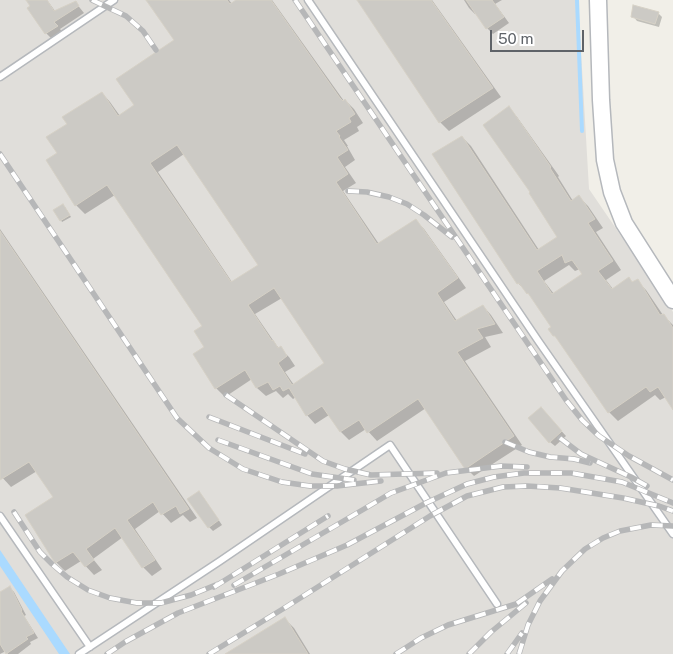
<!DOCTYPE html>
<style>
body{margin:0}
#map{position:relative;width:673px;height:654px;overflow:hidden;background:#f1efe8;font-family:"Public Sans",sans-serif}
canvas{display:block}
.scale{position:absolute;left:490px;top:30px;width:94px;height:22px;box-sizing:border-box;border:2px solid #5f6368;border-top:0;padding-left:6px;font-size:15px;line-height:18px;white-space:nowrap;color:#5f6368;-webkit-text-stroke:4px #fff;paint-order:stroke}
</style>
<div id="map">
<canvas width="673" height="654"></canvas>
<div class="scale">50 m</div>
</div>
<script>
const g = document.querySelector('canvas').getContext('2d');
g.lineJoin = 'round';
function paint(path, color) { g.fillStyle = color; g.fill(path, 'evenodd'); }
const shape = rows => new Path2D(rows.map(r => 'M' + r).join(''));
function stroke(path, color, width, dash) { g.strokeStyle = color; g.lineWidth = width; g.lineCap = dash ? 'butt' : 'round'; g.setLineDash(dash || []); g.stroke(path); }
paint(shape([
 [0,0,578,0,589,189,673,312,673,654,0,654]
]), '#e0deda');
paint(shape([
 [0,550,49,623,70,654,59,654,0,566]
]), '#aadaff');
paint(shape([
 [29,0,47,0,55,11,76,3,84,13,60,29,63,33,53,40,46,33,29,8,32,6],
 [148,0,229,0,232,4,238,0,272,0,344,101,345,100,354,109,363,123,357,127,359,131,344,140,348,146,347,146,355,160,345,167,356,183,343,191,379,244,415,220,424,229,466,288,444,302,457,321,483,306,491,315,503,333,485,337,491,347,465,361,522,445,474,476,466,468,426,408,377,441,366,429,349,440,341,432,329,415,315,424,307,415,296,397,293,399,288,394,283,398,276,391,266,396,257,388,252,379,225,397,216,388,205,347,203,326,115,195,85,214,76,205,59,154,68,125,102,93,110,102,120,116,136,105,175,41],
 [184,154,260,265,232,282,158,172],
 [282,298,326,363,294,385,285,372,295,366,289,357,277,346,255,314],
 [358,0,432,0,501,97,449,131,440,122],
 [464,0,502,0,495,4,509,23,493,34,487,28,477,13,475,14,469,8],
 [658,13,662,17,659,27,637,21,633,16],
 [509,108,517,117,559,176,558,177,573,201,579,197,588,206,603,228,596,232,621,270,606,280,613,289,629,279,633,283,637,281,646,290,663,315,673,325,673,408,666,397,660,400,655,395,618,421,609,412,562,344,554,335,552,327,532,297,518,283,462,137,471,146,539,250,559,237],
 [569,265,575,271,580,269,583,274,554,294,544,281],
 [65,207,71,217,62,222,61,220],
 [0,229,197,518,190,522,183,515,171,523,160,511,135,529,162,569,152,576,143,567,123,537,93,559,102,570,94,575,81,561,65,571,56,562,55,498,37,471,11,487,0,475],
 [545,413,566,436,555,446,550,442],
 [203,497,222,525,213,531,209,527],
 [10,588,14,592,26,615,24,616,38,638,30,642,31,644,18,654,8,654,6,651,0,654,0,593],
 [285,619,294,628,310,654,228,654]
]), '#0003');
stroke(shape([
 [577,0,582,131]
]), '#aadaff', 4);
const building = shape([
 [26,0,47,0,54,11,76,1,79,6,54,22,58,26,45,34,27,8,30,6,26,0],
 [146,0,227,0,230,4,236,0,271,0,340,98,343,101,345,99,355,114,349,118,351,122,336,131,340,136,339,137,348,150,337,157,348,174,336,182,377,244,416,219,458,278,437,293,455,321,483,305,495,324,477,329,483,338,457,352,514,436,465,469,418,399,367,433,359,420,340,432,322,406,306,416,289,388,283,391,280,386,273,390,268,382,256,388,245,370,215,389,193,354,204,347,194,331,202,326,107,185,75,206,46,160,57,153,46,137,67,124,62,117,102,92,118,116,134,105,116,79,174,40,146,0],
 [177,145,258,265,231,282,150,163,177,145],
 [274,288,324,363,292,385,278,363,287,356,281,346,278,348,273,340,272,341,248,305,274,288],
 [357,0,431,0,493,88,439,123,357,0],
 [466,0,492,0,504,17,486,29,466,0],
 [633,5,659,12,655,24,631,17,633,5],
 [509,106,551,167,550,168,571,201,579,195,595,219,588,223,613,261,598,271,612,289,629,277,632,282,638,279,660,315,664,314,673,328,673,410,658,387,650,392,646,387,608,413,555,336,553,336,548,329,551,327,528,293,527,294,519,283,517,284,432,154,462,136,537,250,557,237,529,193,530,192,483,125,509,106],
 [562,255,565,263,572,260,582,274,552,294,537,271,562,255],
 [63,204,70,215,60,221,53,210,63,204],
 [0,231,189,509,180,514,176,506,161,515,153,502,127,520,155,560,142,568,115,528,86,549,94,560,85,567,73,552,55,563,25,515,53,497,29,462,0,480,0,231],
 [541,407,562,431,549,443,528,418,541,407],
 [199,491,219,520,208,528,187,499,199,491],
 [10,586,22,610,21,611,34,633,26,637,28,639,6,654,0,644,0,592,10,586],
 [285,617,308,654,225,654,285,617]
]);
paint(building, '#cccac5');
stroke(building, '#d6d1c6', 1);
const service = shape([
 [308,0,539,342,673,534],
 [0,77,114,0],
 [0,516,90,647],
 [79,654,220,561,390,445,497,604]
]);
const tertiary = shape([
 [598,0,601,100,605,160,612,192,624,223,673,300]
]);
stroke(service, '#b5b8bc', 9);
stroke(tertiary, '#b5b8bc', 19);
stroke(service, '#fff', 6);
stroke(tertiary, '#fff', 16);
const rail = shape([
 [92,0,126,16,143,31,156,50],
 [295,0,566,400,582,420,599,436,629,456,673,480],
 [0,154,177,418,209,448,243,469,282,482,310,486,337,486,381,481],
 [348,191,367,192,389,197,407,204,424,215,452,237],
 [226,395,323,461,345,469,371,475,437,473],
 [209,417,305,454],
 [560,438,581,454,631,477,647,486],
 [218,440,312,474,354,480],
 [505,442,529,452,550,457,574,459,590,463],
 [14,512,40,552,52,564,67,577,88,590,110,598,137,603,161,603,191,595,218,584],
 [234,585,364,509,391,493,446,473,501,466,527,467],
 [214,587,328,516],
 [107,654,125,642,178,613,279,574,347,545,426,503,467,484,494,477,524,473,571,473,622,482,673,503],
 [209,654,286,607,430,516,467,496,503,487,527,486,560,488,623,498,659,506,673,511],
 [396,654,421,638,448,625,516,604,552,579],
 [469,654,491,632,526,603],
 [507,654,522,633],
 [519,654,528,625,540,601,562,571,585,549,603,538,620,531,651,525,673,526]
]);
stroke(rail, '#b6b7b8', 5.5);
stroke(rail, '#fff', 4, [11]);
</script>
